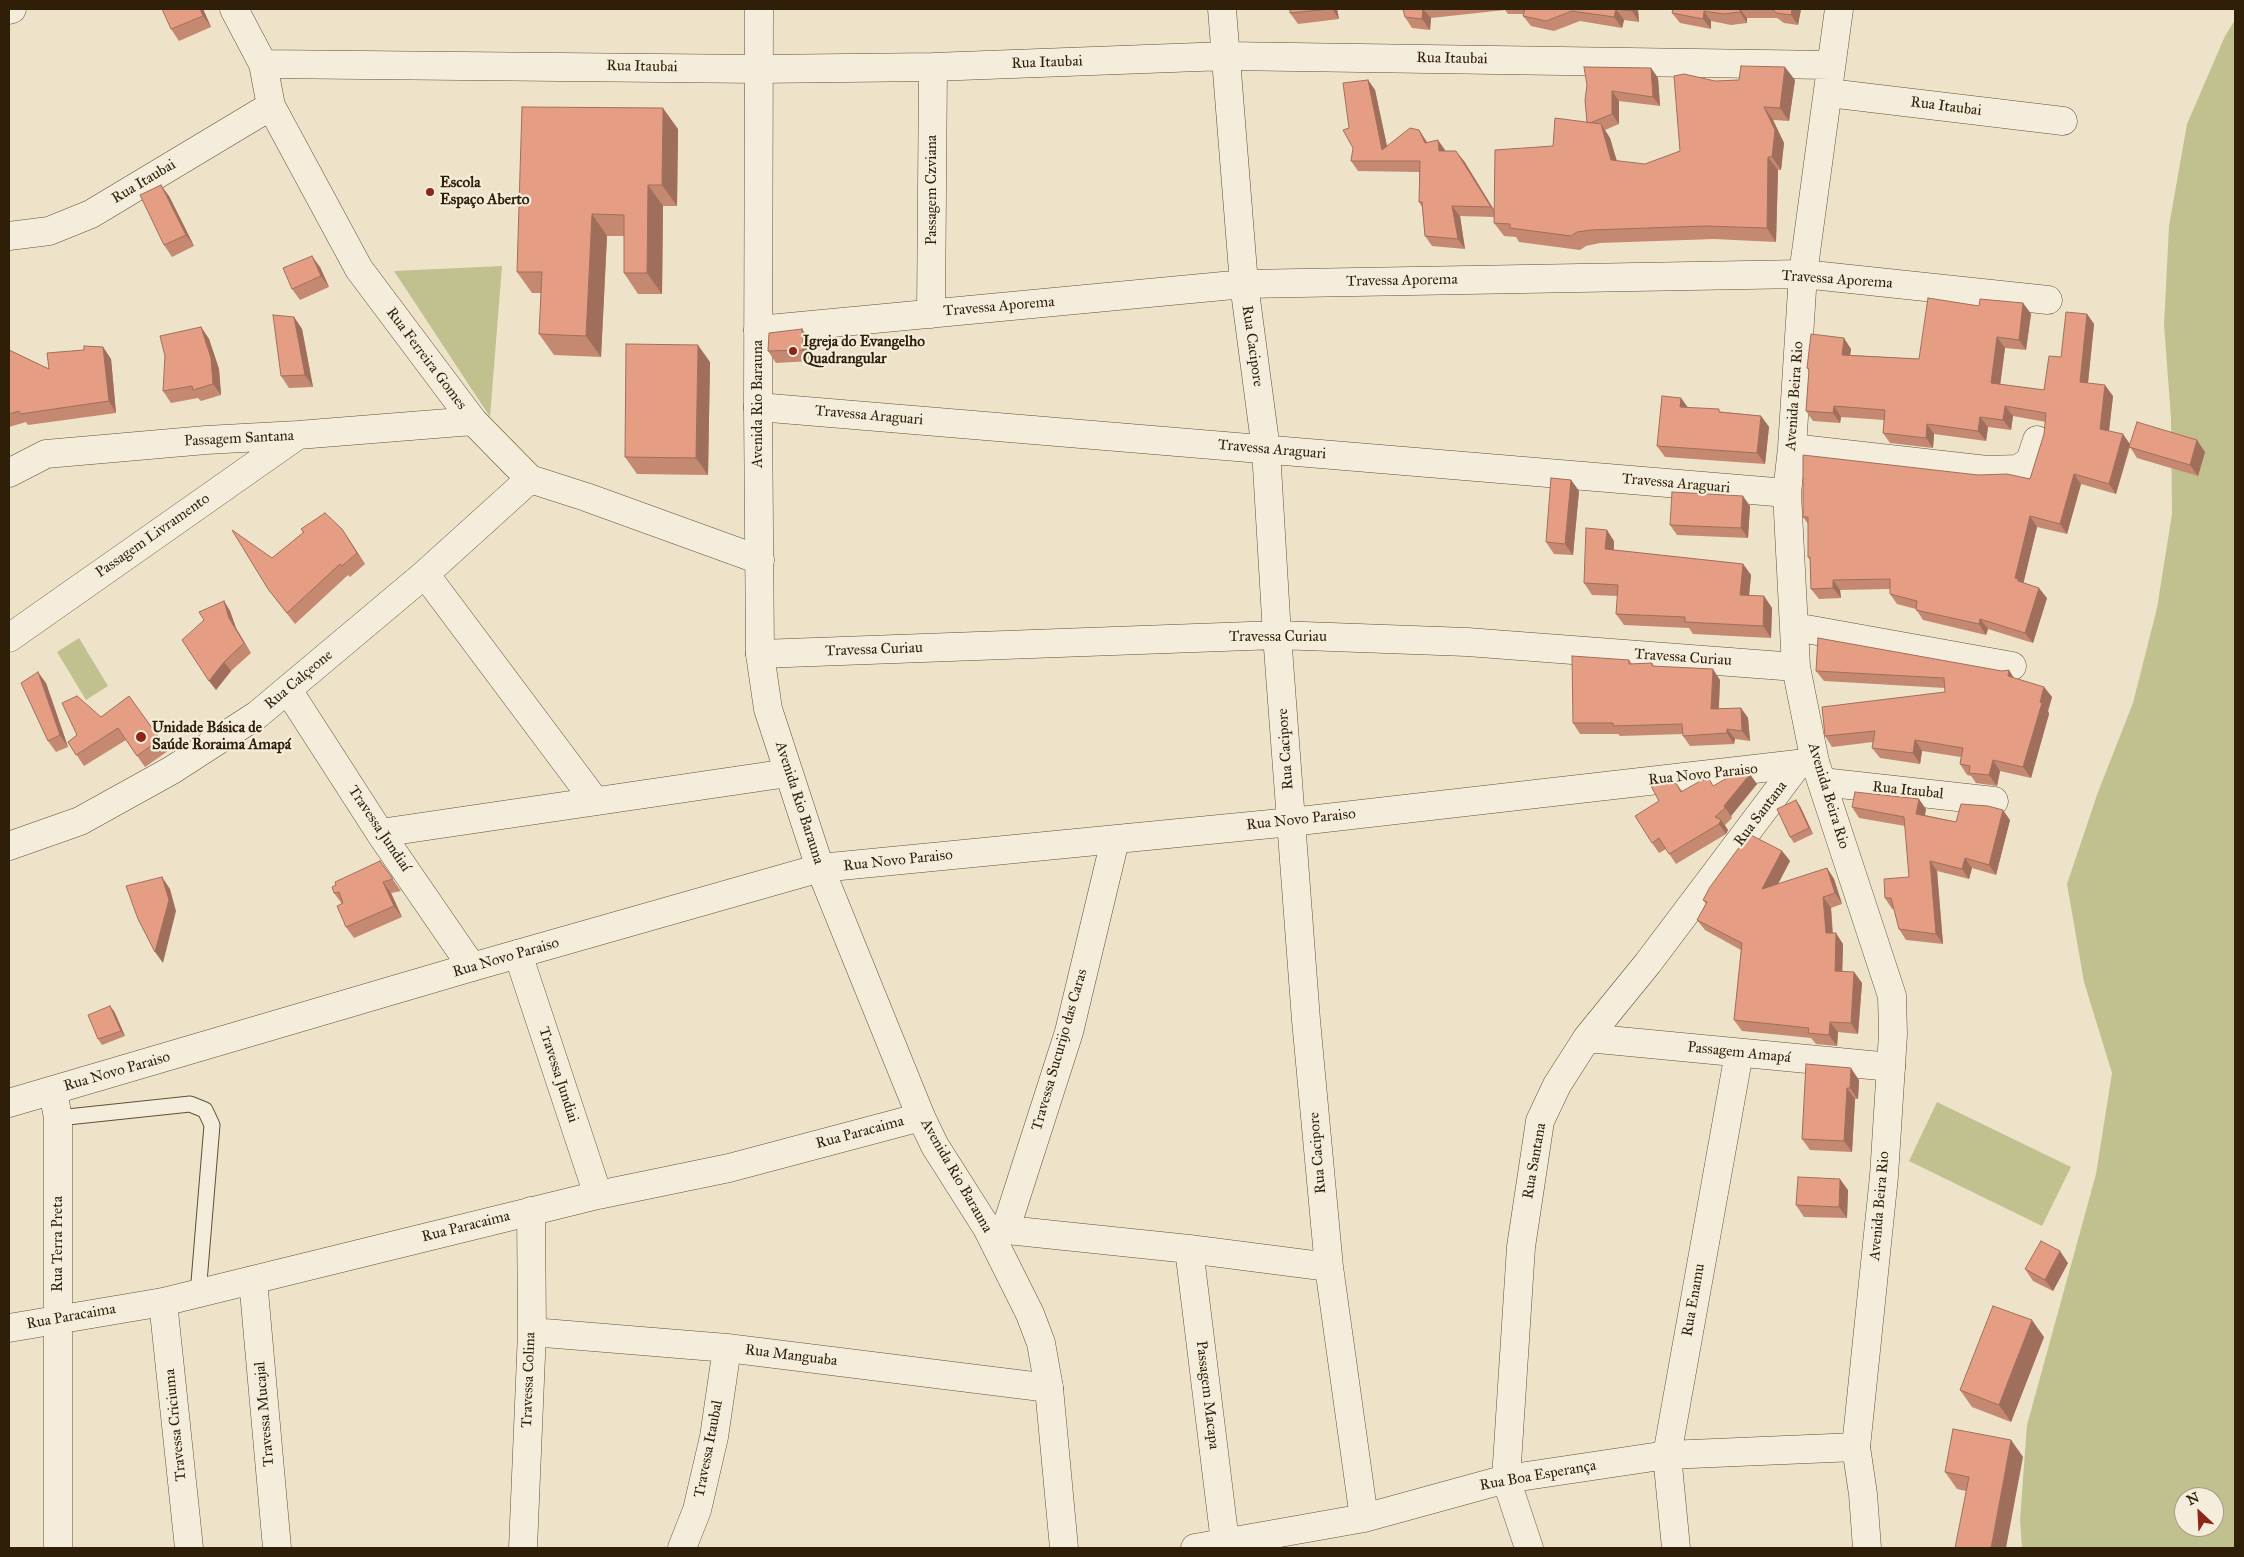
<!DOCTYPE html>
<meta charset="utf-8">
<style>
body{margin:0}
#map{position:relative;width:2244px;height:1557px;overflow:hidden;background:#eee3c8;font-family:"IM FELL Great Primer",serif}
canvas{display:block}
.frame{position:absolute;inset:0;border:10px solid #301f08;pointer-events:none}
.north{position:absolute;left:2174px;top:1487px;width:50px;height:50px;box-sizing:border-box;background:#f4eddb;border:1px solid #a69b87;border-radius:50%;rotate:335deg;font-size:14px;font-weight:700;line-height:20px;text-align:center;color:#301f08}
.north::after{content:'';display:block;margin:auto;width:18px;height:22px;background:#8f2418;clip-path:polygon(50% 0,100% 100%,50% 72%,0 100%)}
</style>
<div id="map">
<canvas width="2244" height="1557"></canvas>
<div class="frame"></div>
<div class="north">N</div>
</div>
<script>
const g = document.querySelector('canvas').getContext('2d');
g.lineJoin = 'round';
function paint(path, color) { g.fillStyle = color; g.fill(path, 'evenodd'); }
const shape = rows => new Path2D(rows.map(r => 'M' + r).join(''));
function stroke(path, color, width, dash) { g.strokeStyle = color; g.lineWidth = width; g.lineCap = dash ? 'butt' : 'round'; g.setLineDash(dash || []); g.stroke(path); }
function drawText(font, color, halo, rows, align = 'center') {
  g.font = font + ' "IM FELL Great Primer",serif'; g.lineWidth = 4.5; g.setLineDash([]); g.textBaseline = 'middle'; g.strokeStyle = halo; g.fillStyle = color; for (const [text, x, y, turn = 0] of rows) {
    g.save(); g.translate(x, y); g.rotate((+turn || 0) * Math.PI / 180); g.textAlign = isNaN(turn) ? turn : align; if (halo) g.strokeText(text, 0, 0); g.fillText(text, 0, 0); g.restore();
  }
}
paint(shape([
 [2235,20,2235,1548,2022,1548,2020,1520,2027,1425,2096,1174,2112,1073,2084,982,2067,884,2098,792,2133,703,2157,608,2172,514,2171,418,2164,325,2169,226,2187,124,2225,36],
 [2184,1497,2214,1497,2214,1527,2184,1527],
 [502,266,490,417,394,271],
 [79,638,108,686,86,700,57,652],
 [1937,1102,2071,1167,2042,1226,1909,1161]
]), '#c1c190');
const service = shape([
 [58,1118,190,1104,205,1110,212,1125,198,1294]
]);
const minor = shape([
 [234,9,263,64,271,106,359,269,473,421,530,479,586,497,760,560],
 [1222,9,1244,284,1266,450,1277,635,1306,1020,1329,1267,1364,1518],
 [9,10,12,9],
 [263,64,758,69,933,67,1226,56,1830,65],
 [1829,93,2063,121],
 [9,236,49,231,91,214,271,106],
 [931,314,933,67],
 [758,330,1244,284,1803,274,2048,300],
 [758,407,1787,493],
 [1792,448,1987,470,2018,469,2030,461,2037,440],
 [9,473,46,454,206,440,298,435,473,421],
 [425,574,595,801],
 [1795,627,2012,666],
 [9,638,298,435],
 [760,654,1277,635,1467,642,1796,667],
 [288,690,380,833,472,967],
 [1815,762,1796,667,1787,493,1792,448,1803,274,1839,9],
 [1822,782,1994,801],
 [380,833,788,773],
 [9,846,80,821,172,770,257,715,425,574,530,479],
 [518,954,598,1195],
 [1587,1038,1891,1067],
 [53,1091,58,1118,58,1548],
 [988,1228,1189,1249,1329,1267],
 [1006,1228,1069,1032,1115,840],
 [1189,1249,1225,1542],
 [253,1280,277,1548],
 [163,1302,189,1548],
 [9,1328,163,1302,598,1195,729,1168,921,1117],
 [532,1332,727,1348,1049,1388],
 [523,1548,532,1332,531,1211],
 [682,1548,697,1510,714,1437,727,1348],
 [1195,1548,1364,1518,1506,1479,1667,1455,1856,1447],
 [1529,1548,1506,1479,1521,1247,1540,1121,1557,1085,1587,1038,1648,963,1798,764],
 [1676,1548,1667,1455,1739,1053]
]);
const tertiary = shape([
 [759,9,758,407,760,654,768,709,820,868,921,1117,935,1146,987,1228,1030,1314,1041,1343,1049,1388,1064,1548],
 [9,1103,472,967,820,868,1291,822,1815,762,1892,996,1893,1034,1884,1176,1856,1447,1863,1494,1867,1548]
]);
stroke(service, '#605038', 17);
stroke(minor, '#605038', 29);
stroke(tertiary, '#605038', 29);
stroke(service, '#f4eddb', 15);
stroke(minor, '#f4eddb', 28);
stroke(tertiary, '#f4eddb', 28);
paint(shape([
 [203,9,211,27,179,41,171,29],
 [1290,9,1337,9,1339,19,1298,24,1290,13],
 [1403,9,1638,9,1639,22,1624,20,1622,28,1580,21,1554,31,1531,26,1523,16,1524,14,1508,14,1505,10,1431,18,1430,30,1412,28,1405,17],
 [1673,9,1801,9,1798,25,1784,23,1777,18,1747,18,1747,23,1731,25,1711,21,1711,29,1680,23,1672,13],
 [1651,68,1658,78,1660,106,1619,101,1619,124,1605,130,1610,138,1617,161,1645,164,1680,151,1715,81,1795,80,1789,121,1773,120,1784,143,1781,170,1778,170,1776,242,1714,239,1600,243,1586,246,1580,250,1519,242,1516,237,1504,236,1494,223,1494,217,1460,216,1465,249,1432,246,1425,236,1422,207,1419,202,1419,172,1358,171,1351,161,1353,148,1349,128,1368,80,1375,90,1387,147,1419,130,1427,142,1445,150,1445,151,1464,161,1495,211,1587,122,1585,100],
 [678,129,677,206,663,206,662,294,638,294,624,273,624,236,607,236,601,357,554,355,539,334,541,293,532,293,517,272],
 [169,196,194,246,172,257,164,245],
 [320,267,329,287,300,300,292,289],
 [2023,303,2031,314,2026,350,2005,348,2000,384,2044,390,2061,357,2087,314,2094,324,2088,383,2113,396,2109,431,2130,444,2205,452,2198,476,2137,458,2130,447,2116,494,2081,484,2067,534,2037,527,2023,583,2047,598,2033,643,1988,629,1986,635,1923,620,1916,609,1897,604,1890,594,1890,589,1840,590,1841,598,1819,599,1811,589,1810,560,1808,557,1808,524,1803,517,1978,475,2030,479,2044,434,2046,422,2013,416,2011,430,1988,427,1986,441,1934,434,1933,448,1890,443,1883,433,1884,420,1841,417,1840,423,1813,421,1806,411,1809,371,1807,368,1851,349,1850,355,1919,359,1979,306],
 [294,317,302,329,313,387,289,388,281,376],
 [201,327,209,339,219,369,221,395,201,401,198,398,171,403,163,391],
 [802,329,810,341,811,361,776,363,768,351],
 [103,347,111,359,116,413,28,425,26,422,9,427,9,350,49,369,84,350],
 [710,362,708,475,637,474,625,457],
 [1681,398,1688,408,1761,416,1769,427,1765,464,1665,457,1657,446],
 [1571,480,1579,491,1573,555,1554,554,1546,542],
 [1750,506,1748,538,1677,535,1670,525],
 [301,529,342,529,350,541,365,564,350,577,348,575,295,624,268,589,272,558,303,533],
 [1614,541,1614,550,1743,564,1751,575,1749,596,1764,596,1772,608,1771,638,1693,634,1689,628,1624,625,1616,614,1618,596,1592,595,1584,583],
 [224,601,230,611,236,628,251,653,231,671,216,690,204,620],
 [1629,660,1632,664,1652,663,1654,666,1720,680,1719,709,1741,708,1748,718,1750,741,1735,739,1734,744,1690,746,1683,736,1683,734,1620,736,1618,734,1580,734,1573,723],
 [1816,671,2014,678,2044,687,2052,697,2048,711,2049,714,2031,778,2000,771,1997,786,1976,783,1971,776,1967,775,1960,764,1961,757,1922,751,1920,764,1880,758,1872,748,1873,742,1832,747,1825,736,1945,692,1945,688,1824,681],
 [46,683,68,747,56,752,48,741],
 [129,696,168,751,145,767,126,740,84,766,68,742],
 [1676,783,1682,791,1714,786,1757,784,1731,816,1732,818,1725,825,1728,830,1726,834,1676,864,1666,849,1659,853,1652,843],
 [1800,806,1813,834,1794,843,1790,837],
 [1852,807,1926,809,1925,815,1956,822,2010,820,1996,875,1972,868,1969,879,1937,871,1943,944,1906,940,1899,929,1894,909,1892,909,1885,898,1909,877,1905,826,1859,818],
 [1782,851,1790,861,1778,884,1827,868,1834,879,1842,904,1831,908,1833,933,1843,944,1842,972,1854,972,1862,983,1858,1034,1838,1032,1837,1046,1816,1044,1811,1038,1742,1031,1734,1020,1741,950,1705,930,1697,920,1706,904,1703,900],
 [380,861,401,891,391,893,402,917,354,938,346,927,342,904,334,893],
 [114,1011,125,1036,102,1045,98,1039],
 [1806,1064,1859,1080,1858,1099,1855,1099,1852,1152,1810,1150,1802,1139],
 [1848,1190,1847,1218,1804,1217,1796,1205],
 [2068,1263,2053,1291,2033,1281,2025,1269],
 [2044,1337,2011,1422,1972,1407,1960,1390],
 [2011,1440,2023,1457,1966,1491,1957,1489,1945,1472]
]), '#c58871');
paint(shape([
 [200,9,203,9,211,27,203,16],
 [1332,9,1337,9,1339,19],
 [1423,9,1431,18,1430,30,1422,19],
 [1616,9,1624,20,1622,28,1614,17],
 [1631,9,1638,9,1639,22,1632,11],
 [1740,9,1747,18,1747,23,1740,12],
 [1792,9,1801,9,1798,25,1791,15],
 [1704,11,1711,21,1711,29,1703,19],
 [1785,67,1795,80,1789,121,1780,108],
 [1651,68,1658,78,1660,106,1653,97],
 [1368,80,1375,90,1390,160,1382,150],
 [1612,91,1619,101,1619,124,1612,114],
 [1764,107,1773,120,1784,143,1781,170,1772,157],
 [663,108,678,129,677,206,662,185],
 [1601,124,1610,138,1620,173,1611,160],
 [1419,130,1426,141,1432,153,1425,143],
 [1438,140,1445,150,1447,161,1439,151],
 [1456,151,1464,161,1498,217,1491,207],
 [1768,157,1778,170,1776,242,1767,228],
 [161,185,169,196,194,246,186,235],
 [648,185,663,206,662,294,647,273],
 [1452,206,1460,216,1465,249,1458,239],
 [592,214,607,236,601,357,586,336],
 [312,256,320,267,329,287,321,276],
 [2023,303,2031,314,2026,350,2019,340],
 [2087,314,2094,324,2087,392,2080,382],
 [294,317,302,329,313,387,305,375],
 [201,327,209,339,219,369,221,395,213,384],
 [802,329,810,341,811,361,803,350],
 [1997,337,2005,348,1999,394,1991,383],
 [1844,338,1851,349,1849,365,1842,355],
 [698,345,710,362,708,475,696,458],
 [103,347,111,359,116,413,109,401],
 [2105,385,2113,396,2108,439,2100,429],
 [1681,398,1689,409,1680,407],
 [1834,406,1841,417,1840,423,1833,413],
 [2005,406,2013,416,2011,430,2003,420],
 [1761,416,1769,427,1765,464,1757,453],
 [1980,417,1988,427,1986,441,1978,431],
 [1927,424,1934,434,1933,448,1926,438],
 [2123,434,2130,444,2116,494,2109,484],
 [2197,440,2205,452,2198,476,2190,465],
 [2074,474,2081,484,2067,534,2060,524],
 [1571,480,1579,491,1573,555,1565,544],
 [1743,496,1750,506,1748,538,1741,528],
 [2030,516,2037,527,2023,585,2015,578],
 [342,529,350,541,365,564,357,553],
 [1607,530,1614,541,1613,561,1605,549],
 [1743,564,1751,575,1748,606,1740,595],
 [1833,580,1840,590,1841,598,1833,588],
 [2039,588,2047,598,2033,643,2025,633],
 [1764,596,1772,608,1771,638,1763,626],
 [224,601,230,611,236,628,251,653,229,618],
 [1980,619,1988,629,1986,635,1979,624],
 [224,662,231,671,216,690,209,681],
 [1713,669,1720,680,1718,720,1711,709],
 [2009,670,2016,681,2008,676],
 [38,672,46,683,68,747,60,735],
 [2044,687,2052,697,2048,711,2049,714,2031,778,2023,767],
 [1741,708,1748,718,1750,741,1742,731],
 [1727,729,1735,739,1734,744,1727,733],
 [1915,740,1922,751,1920,764,1913,753],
 [1993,760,2000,771,1997,786,1989,775],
 [1750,774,1757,784,1731,816,1732,818,1724,806],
 [1919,799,1926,809,1923,824,1916,814],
 [1796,800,1800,806,1813,834,1809,828],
 [2003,810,2010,820,1996,875,1989,865],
 [1721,820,1728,830,1726,834,1719,824],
 [1782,851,1790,861,1770,899,1762,889],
 [1965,858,1972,868,1969,879,1962,869],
 [1930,861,1937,871,1943,944,1936,934],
 [1827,868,1834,879,1842,904,1835,893],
 [162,877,170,889,176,911,163,963,155,952],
 [383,882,391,893,402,917,394,906],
 [1823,897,1831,908,1833,944,1826,933],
 [1836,933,1843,944,1842,982,1835,971],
 [1854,972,1862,983,1858,1034,1851,1023],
 [110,1006,114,1011,125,1036,121,1031],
 [1830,1022,1838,1032,1837,1046,1829,1035],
 [1851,1068,1859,1080,1858,1099,1850,1088],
 [1847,1088,1855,1099,1852,1152,1844,1141],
 [1840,1179,1848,1190,1847,1218,1839,1207],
 [2060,1251,2068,1263,2053,1291,2045,1280],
 [2032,1320,2044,1337,2011,1422,1999,1405],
 [2011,1440,2023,1457,2006,1548,1991,1548]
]), '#a06f5c');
const building = shape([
 [162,9,200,9,203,16,171,29,162,9],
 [1290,9,1330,9,1290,13,1290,9],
 [1403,9,1423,9,1422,19,1405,17,1403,9],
 [1525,9,1631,9,1632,11,1616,9,1614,17,1572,11,1546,21,1523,16,1525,9],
 [1673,9,1740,9,1740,12,1723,14,1704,11,1703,19,1672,13,1673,9],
 [1771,9,1792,9,1791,15,1777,13,1771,9],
 [1741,66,1785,67,1780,108,1764,107,1775,130,1772,157,1768,157,1767,228,1705,226,1591,230,1577,232,1571,236,1510,228,1510,224,1494,223,1495,150,1553,146,1555,118,1601,124,1611,160,1645,164,1680,151,1674,76,1684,74,1715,81,1739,80,1741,66],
 [1584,67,1651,68,1653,97,1612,91,1612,114,1590,123,1587,122,1585,100,1587,85,1584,67],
 [1368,80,1382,150,1410,128,1419,130,1425,143,1438,140,1439,151,1456,151,1491,207,1452,206,1458,239,1425,236,1422,202,1419,202,1420,161,1351,161,1353,148,1343,130,1349,128,1343,83,1368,80],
 [522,107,663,108,662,185,648,185,647,273,624,273,624,215,592,214,586,336,539,334,542,272,517,272,522,107],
 [161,185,186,235,164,245,140,195,161,185],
 [312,256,321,276,292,289,283,268,312,256],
 [1928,298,1979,306,1980,299,2023,303,2019,340,1997,337,1991,383,2044,390,2049,356,2061,357,2066,312,2087,314,2080,382,2105,385,2100,429,2123,434,2109,484,2074,474,2060,524,2030,516,2015,578,2018,579,2018,581,2039,588,2025,633,1980,619,1979,624,1916,610,1917,601,1890,594,1890,579,1833,580,1833,588,1811,589,1810,557,1808,557,1808,517,1803,517,1803,455,1978,475,2007,474,2030,479,2044,434,2046,413,2005,406,2003,420,1980,417,1978,431,1927,424,1926,438,1883,433,1885,410,1834,406,1833,413,1806,411,1809,369,1807,368,1811,334,1844,338,1842,355,1919,359,1928,298],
 [273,315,294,317,305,375,281,376,273,315],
 [201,327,211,358,213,384,193,390,192,386,163,391,165,356,160,336,201,327],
 [802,329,803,350,768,351,769,333,802,329],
 [626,344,698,345,696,458,625,457,626,344],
 [84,346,103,347,109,401,20,414,19,411,9,414,9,350,49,369,47,353,84,350,84,346],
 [1662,396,1681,398,1680,407,1719,409,1719,412,1761,416,1757,453,1657,446,1662,396],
 [2137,422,2197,440,2190,465,2129,447,2137,422],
 [1551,478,1571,480,1565,544,1546,542,1551,478],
 [1672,492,1743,496,1741,528,1670,525,1672,492],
 [325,513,342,529,357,553,342,566,340,564,287,613,268,589,232,530,272,558,304,532,301,529,325,513],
 [1586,528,1607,530,1605,549,1743,564,1740,595,1764,596,1763,626,1685,622,1685,617,1616,614,1618,585,1584,583,1586,528],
 [224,601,229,618,244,643,224,662,209,681,182,640,204,620,199,612,224,601],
 [1818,638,2002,671,2009,670,2008,676,2044,687,2040,702,2042,703,2023,767,1993,760,1989,775,1969,773,1970,766,1960,764,1963,748,1915,740,1913,753,1872,748,1875,731,1825,736,1822,707,1945,692,1944,678,1816,671,1818,638],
 [1572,656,1629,660,1629,664,1652,663,1652,666,1713,669,1711,709,1741,708,1742,731,1727,729,1727,733,1683,736,1682,724,1613,726,1613,723,1573,723,1572,656],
 [38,672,60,735,48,741,21,683,38,672],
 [77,696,101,717,129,696,160,739,137,756,118,728,76,755,68,742,77,735,62,703,77,696],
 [1750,774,1724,806,1725,808,1715,817,1721,820,1719,824,1669,854,1659,838,1652,843,1635,816,1659,801,1651,786,1676,783,1681,792,1702,780,1709,779,1713,786,1729,777,1750,774],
 [1855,792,1919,799,1916,814,1956,822,1961,804,1988,806,2003,810,1989,865,1965,858,1962,869,1930,861,1936,934,1899,929,1891,898,1885,898,1884,879,1909,877,1904,817,1852,807,1855,792],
 [1796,800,1809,828,1790,837,1777,809,1796,800],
 [1749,834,1782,851,1762,889,1827,868,1835,893,1823,897,1826,933,1836,933,1835,971,1854,972,1851,1023,1830,1022,1829,1035,1808,1033,1809,1028,1734,1020,1742,943,1697,920,1707,902,1703,900,1710,887,1749,834],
 [380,861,393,879,383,882,394,906,346,927,337,906,343,903,339,892,334,893,332,887,336,885,335,882,380,861],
 [162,877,169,900,155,952,138,919,126,886,162,877],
 [110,1006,121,1031,98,1039,88,1015,110,1006],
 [1806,1064,1851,1068,1850,1088,1847,1088,1844,1141,1802,1139,1806,1064],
 [1798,1177,1840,1179,1839,1207,1796,1205,1798,1177],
 [2041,1241,2060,1251,2045,1280,2025,1269,2041,1241],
 [1993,1306,2032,1320,1999,1405,1960,1390,1993,1306],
 [1953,1429,2011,1440,1991,1548,1955,1548,1969,1477,1945,1472,1953,1429]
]);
paint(building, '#e59e83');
stroke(building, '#a06f5c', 1);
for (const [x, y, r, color] of [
 [430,192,5,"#8f2418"],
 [793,351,5,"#8f2418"],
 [141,737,6,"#8f2418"]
]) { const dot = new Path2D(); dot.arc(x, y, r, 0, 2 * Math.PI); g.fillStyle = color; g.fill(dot); stroke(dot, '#f4eddb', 2); }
drawText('15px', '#301f08', '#f4eddb', [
 ["Rua Itaubai",1452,59,1],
 ["Rua Itaubai",1047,63,-2],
 ["Rua Itaubai",642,67,1],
 ["Rua Itaubai",1946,107,7],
 ["Rua Itaubai",144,182,-31],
 ["Passagem Czviana",932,190,-90],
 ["Travessa Aporema",1837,280,4],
 ["Travessa Aporema",1402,281,-1],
 ["Travessa Aporema",999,307,-5],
 ["Rua Cacipore",1252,346,82],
 ["Rua Ferreira Gomes",426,359,53],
 ["Avenida Beira Rio",1795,396,-86],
 ["Avenida Rio Barauna",758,404,-90],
 ["Travessa Araguari",869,416,5],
 ["Passagem Santana",239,439,-3],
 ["Travessa Araguari",1272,450,5],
 ["Travessa Araguari",1676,484,5],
 ["Passagem Livramento",153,536,-35],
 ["Travessa Curiau",1278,637],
 ["Travessa Curiau",874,650,-2],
 ["Travessa Curiau",1683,658,4],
 ["Rua Calçeone",299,680,-40],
 ["Rua Cacipore",1286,749,-94],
 ["Rua Novo Paraiso",1703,775,-6],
 ["Rua Itaubal",1908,791,6],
 ["Avenida Beira Rio",1828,796,73],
 ["Avenida Rio Barauna",799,803,72],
 ["Rua Santana",1761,814,-53],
 ["Rua Novo Paraiso",1301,820,-6],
 ["Travessa Jundiaí",379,829,56],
 ["Rua Novo Paraiso",898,861,-6],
 ["Rua Novo Paraiso",506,958,-16],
 ["Travessa Sucurijo das Caras",1060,1050,-74],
 ["Passagem Amapá",1739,1053,6],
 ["Rua Novo Paraiso",117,1072,-16],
 ["Travessa Jundiai",558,1075,72],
 ["Rua Paracaima",860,1133,-15],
 ["Rua Cacipore",1318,1153,-95],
 ["Rua Santana",1535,1161,-80],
 ["Avenida Rio Barauna",956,1176,60],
 ["Avenida Beira Rio",1880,1206,-85],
 ["Rua Paracaima",466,1227,-14],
 ["Rua Terra Preta",58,1244,-90],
 ["Rua Enamu",1694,1300,-80],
 ["Rua Paracaima",71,1317,-10],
 ["Rua Manguaba",791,1356,7],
 ["Travessa Colina",529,1380,-88],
 ["Passagem Macapa",1207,1395,83],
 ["Travessa Mucajal",265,1414,-95],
 ["Travessa Criciuma",176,1425,-96],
 ["Travessa Itaubal",709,1449,-79],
 ["Rua Boa Esperança",1538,1476,-10]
]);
drawText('bold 15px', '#301f08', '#f4eddb', [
 ["Escola",440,183],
 ["Espaço Aberto",440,200],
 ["Igreja do Evangelho",803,342],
 ["Quadrangular",803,359],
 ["Unidade Básica de",152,728],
 ["Saúde Roraima Amapá",152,745]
], 'left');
</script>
